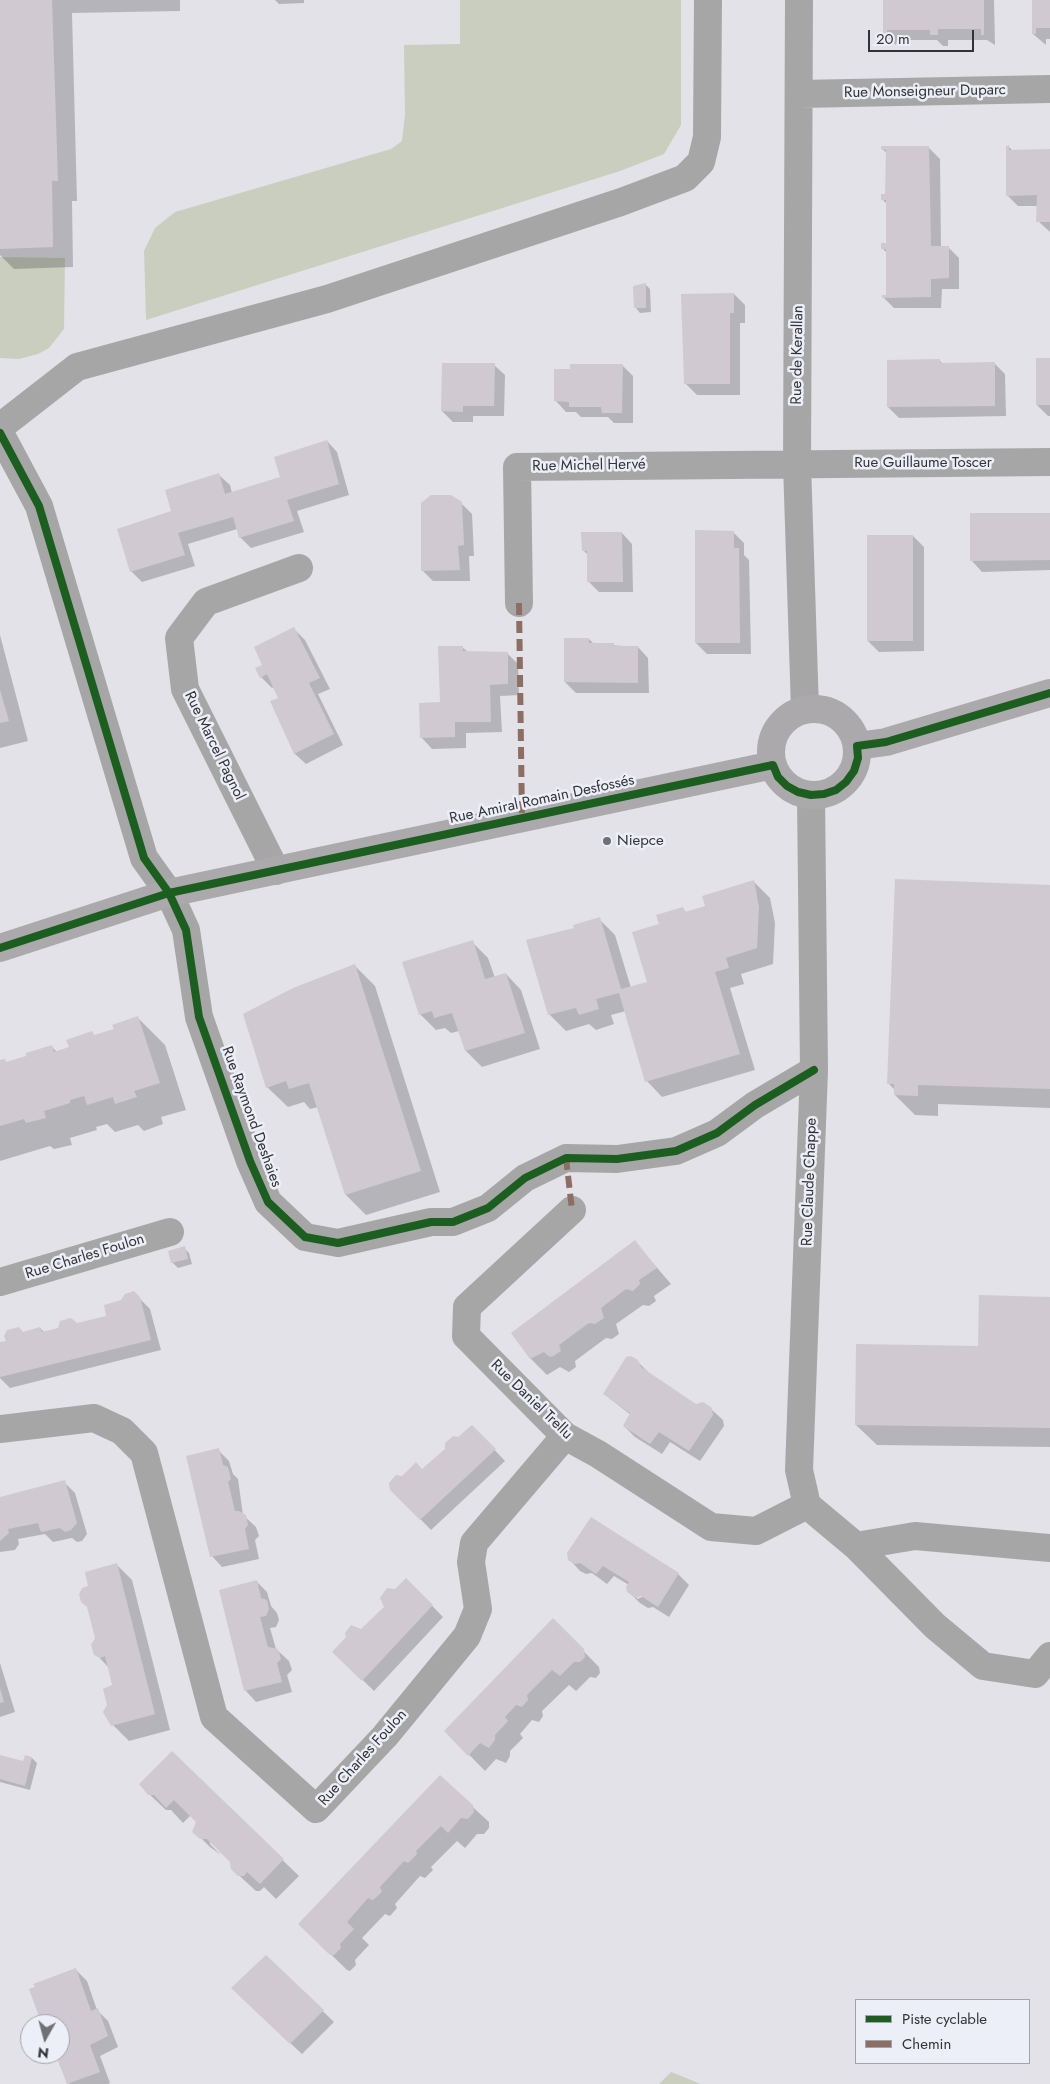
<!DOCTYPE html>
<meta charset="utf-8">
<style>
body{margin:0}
#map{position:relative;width:1050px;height:2084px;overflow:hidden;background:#e2e2e8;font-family:Jost,sans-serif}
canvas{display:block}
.legend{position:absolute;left:855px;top:1999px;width:175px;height:65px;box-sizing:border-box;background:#eceef8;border:1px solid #a2a3ab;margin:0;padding:6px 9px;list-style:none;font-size:15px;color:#333337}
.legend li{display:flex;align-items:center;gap:10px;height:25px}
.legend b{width:25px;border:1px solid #a2a3ab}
.north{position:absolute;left:20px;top:2014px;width:50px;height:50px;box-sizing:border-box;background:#eceef8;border:1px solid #a2a3ab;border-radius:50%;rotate:187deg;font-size:14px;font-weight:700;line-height:20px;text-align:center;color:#333337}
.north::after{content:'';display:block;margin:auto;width:18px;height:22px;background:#707075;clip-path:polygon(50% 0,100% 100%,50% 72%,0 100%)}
.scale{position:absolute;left:868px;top:30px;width:106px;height:22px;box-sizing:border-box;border:2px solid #333337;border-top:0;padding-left:6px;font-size:15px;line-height:18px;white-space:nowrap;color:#333337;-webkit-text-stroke:4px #eceef8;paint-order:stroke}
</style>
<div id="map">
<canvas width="1050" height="2084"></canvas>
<ul class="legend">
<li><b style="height:6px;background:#1b5e20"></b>Piste cyclable</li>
<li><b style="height:6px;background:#8d6e63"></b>Chemin</li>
</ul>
<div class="north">N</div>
<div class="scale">20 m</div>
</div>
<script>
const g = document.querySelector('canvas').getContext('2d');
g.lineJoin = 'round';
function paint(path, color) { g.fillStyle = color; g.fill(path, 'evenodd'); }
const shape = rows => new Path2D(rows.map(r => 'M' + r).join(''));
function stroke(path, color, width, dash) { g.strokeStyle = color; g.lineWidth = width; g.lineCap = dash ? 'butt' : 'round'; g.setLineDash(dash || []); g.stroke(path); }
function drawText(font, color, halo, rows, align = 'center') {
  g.font = font + ' Jost,sans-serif'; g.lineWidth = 5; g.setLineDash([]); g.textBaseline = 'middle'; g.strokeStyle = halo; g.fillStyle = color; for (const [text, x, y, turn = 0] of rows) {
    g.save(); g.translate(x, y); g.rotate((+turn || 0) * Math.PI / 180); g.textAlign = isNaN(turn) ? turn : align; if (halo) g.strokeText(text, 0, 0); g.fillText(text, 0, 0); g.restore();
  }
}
paint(shape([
 [460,0,681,0,681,125,664,154,620,171,146,320,144,251,155,228,175,212,391,149,402,141,405,114,404,45,460,44],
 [0,257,65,258,64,329,49,348,38,354,19,359,0,358],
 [671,2072,701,2084,659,2084]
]), '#cacebe');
paint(shape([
 [0,0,180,0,180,11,72,13,77,201,72,201,73,267,14,269,0,255],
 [275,0,304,0,304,3,279,4],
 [884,0,994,0,995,45,987,40,948,40,948,46,943,46,937,40,897,40,896,45,885,35],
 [1033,0,1050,0,1050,39,1046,39,1046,45,1033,34],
 [1009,147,1013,151,1050,151,1050,232,1038,221,1038,206,1018,206,1007,195],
 [929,148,940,159,941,247,948,247,959,258,959,289,942,289,941,308,894,308,883,297,888,296,887,253,882,248,887,244,887,204,882,199,887,195,887,153,882,149],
 [645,284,650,289,651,312,640,313,635,307],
 [734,294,745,305,745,323,740,323,740,395,697,395,686,384],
 [1050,359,1050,416,1048,416,1037,405],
 [939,360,943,364,994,363,1005,374,1006,416,899,418,888,407],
 [494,365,505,375,504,416,473,416,473,422,453,422,442,411],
 [622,365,633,376,633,423,614,423,608,417,581,417,576,412,566,412,556,401],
 [327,441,337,452,349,495,297,511,304,532,251,548,240,537,237,529,188,544,195,566,142,582,131,571,173,512,219,475,230,485,232,493,282,478],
 [461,503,472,514,474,556,469,556,470,581,433,581,422,570],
 [1050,514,1050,570,982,572,972,561],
 [733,532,744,543,744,555,749,560,751,654,707,654,696,643],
 [622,533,632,544,633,592,599,592,588,581,588,555,583,550],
 [913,536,924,547,924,651,879,652,868,641],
 [294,629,305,640,330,689,318,694,343,745,306,764,295,754,271,702,280,698,274,687,272,688,261,677,264,666],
 [0,635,28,741,0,748],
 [589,639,594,644,638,647,648,658,649,693,576,693,565,682],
 [462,647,468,652,507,653,518,664,519,695,500,696,502,732,466,733,466,748,432,749,422,738,442,703],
 [754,882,770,898,775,923,773,964,741,974,744,984,730,988,755,1070,662,1097,647,1081,626,1011,611,1015,614,1024,596,1030,589,1024,566,1031,550,1015,527,941,575,929,599,919,615,935,631,988,649,983,660,925,683,909,687,913,706,907],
 [1050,886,1050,1108,938,1104,938,1116,915,1115,895,1095,895,1090,888,1083],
 [472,942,488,958,495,978,506,974,521,990,540,1049,482,1067,466,1051,459,1031,451,1033,445,1028,436,1030,420,1014],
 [355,966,375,986,440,1192,366,1215,346,1195,318,1107,310,1109,304,1102,288,1107,267,1087],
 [138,1018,165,1045,186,1110,161,1117,163,1124,144,1131,138,1125,115,1132,107,1124,96,1127,97,1130,70,1138,72,1145,54,1149,50,1146,0,1161,0,1061,4,1060,7,1063,28,1057,51,1046,57,1052,70,1048,92,1033,95,1036,115,1030],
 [635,1242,671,1284,654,1296,656,1301,649,1306,643,1305,616,1324,619,1334,612,1339,606,1338,575,1361,576,1367,569,1372,560,1367,547,1375,531,1359,513,1334],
 [184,1248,189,1253,192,1264,178,1268,172,1262],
 [134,1293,150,1309,161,1350,10,1388,0,1378,0,1344,40,1328,44,1332,108,1317],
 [1050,1298,1050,1447,877,1445,856,1425,979,1347],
 [637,1361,649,1373,695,1405,711,1409,723,1420,724,1426,700,1461,670,1442,662,1454,635,1437,624,1426,631,1415,604,1394],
 [472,1426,505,1461,431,1530,391,1489,402,1478,423,1471],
 [218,1450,229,1461,233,1474,238,1479,243,1515,256,1527,259,1536,255,1540,259,1559,222,1567,212,1556],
 [64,1482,75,1493,87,1534,82,1541,77,1542,72,1538,53,1542,45,1534,18,1539,19,1544,15,1550,0,1552,0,1498],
 [591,1518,678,1574,689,1585,669,1617,653,1607,648,1608,640,1603,629,1592,629,1585,614,1576,607,1584,592,1573,586,1574,580,1571,569,1559],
 [647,1595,637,1599,637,1596],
 [116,1564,132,1580,170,1730,129,1741,108,1720,108,1706,114,1686,109,1668,96,1654,96,1638,89,1587],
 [406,1579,443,1617,374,1691,334,1652,347,1638,362,1631,385,1607,395,1591],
 [256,1581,267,1592,271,1606,277,1613,279,1620,276,1627,270,1628,276,1649,289,1661,292,1670,287,1675,292,1692,256,1702,246,1691,220,1591],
 [553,1620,599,1667,600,1673,596,1678,590,1677,576,1691,569,1685,542,1711,543,1716,539,1722,532,1720,520,1734,523,1738,510,1751,510,1756,506,1763,496,1759,485,1771,446,1731],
 [0,1663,15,1712,0,1717],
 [172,1753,299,1876,276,1899,264,1887,260,1891,256,1891,232,1869,236,1866,210,1840,210,1844,221,1855,210,1847,194,1831,198,1822,191,1815,183,1823,171,1810,166,1810,149,1794],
 [0,1756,24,1763,32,1758,37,1763,30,1790,0,1782],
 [440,1777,489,1822,489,1828,484,1834,477,1834,465,1848,457,1841,431,1867,433,1870,425,1878,420,1876,395,1904,397,1908,390,1916,385,1914,362,1938,369,1945,355,1960,356,1965,350,1971,347,1970,300,1924],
 [266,1956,334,2022,302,2054,243,1999],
 [76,1970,87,1981,97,2010,108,2021,118,2047,100,2056,110,2083,108,2084,69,2084,58,2056,61,2055,60,2024,45,2024,42,2021]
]), '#0003');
paint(shape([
 [0,0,52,0,58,181,52,181,53,247,0,249],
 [883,0,984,0,984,35,981,35,981,29,938,29,938,35,930,35,930,30,887,30,887,35,883,35],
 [1032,0,1050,0,1050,28,1036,28,1036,34,1032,34],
 [1009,145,1009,150,1050,149,1050,222,1036,222,1037,195,1006,196,1006,146],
 [881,146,929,146,931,246,949,246,949,278,931,279,931,297,882,298,882,295,886,295,886,249,881,249,881,243,886,243,886,200,881,200,881,194,885,194,886,150,881,149],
 [646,283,646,308,634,308,633,286],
 [734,293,734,313,730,313,730,384,684,384,681,294],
 [1036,358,1050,358,1050,405,1036,405],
 [940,359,940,363,995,362,995,406,887,407,887,360],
 [442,363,495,363,494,406,463,406,463,412,441,411],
 [570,364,623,364,622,413,602,413,601,407,569,407,569,402,554,401,554,369,570,369],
 [327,440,339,484,287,500,294,521,239,538,233,517,178,533,185,555,130,572,117,529,171,511,165,490,219,473,225,494,280,477,274,457],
 [431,495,451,495,462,502,464,545,458,546,460,570,421,571,421,503],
 [970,513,1050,513,1050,560,970,561],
 [695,530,734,531,734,548,739,548,740,643,695,643],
 [581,532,622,532,623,582,587,582,587,551,582,551],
 [867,535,913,535,913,641,867,641],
 [294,627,320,678,309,683,334,734,294,754,270,701,278,698,267,674,260,678,255,668,262,665,254,647],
 [564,638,589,638,589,643,614,643,614,646,638,646,638,683,564,682],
 [438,646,463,646,463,651,508,652,508,684,490,685,491,722,455,722,455,737,420,738,419,703,440,702],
 [0,690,9,721,0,723],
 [895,879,1050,885,1050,1089,918,1085,918,1096,894,1095,894,1084,887,1084],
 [754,880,759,907,757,948,726,958,729,968,715,972,740,1054,645,1082,619,993,596,999,599,1009,579,1015,576,1008,548,1015,526,940,574,928,573,925,600,917,621,989,647,982,632,932,659,924,656,915,683,907,685,912,705,906,702,896],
 [473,940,485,979,506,973,525,1033,465,1051,452,1013,434,1018,432,1011,419,1015,402,962],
 [355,964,421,1171,345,1195,309,1083,289,1089,286,1081,266,1088,243,1014,293,988],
 [138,1016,160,1083,134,1091,137,1097,115,1104,113,1097,87,1105,84,1096,70,1100,70,1103,44,1111,46,1118,26,1123,24,1119,0,1126,0,1060,5,1059,6,1062,26,1056,26,1053,52,1045,54,1052,69,1047,66,1040,92,1031,94,1035,114,1029,112,1025],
 [635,1240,657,1268,639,1280,640,1284,633,1291,626,1289,601,1308,604,1318,595,1324,589,1323,559,1345,561,1351,552,1357,548,1356,544,1352,530,1359,511,1333],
 [185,1246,188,1259,171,1263,168,1251],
 [134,1291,140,1297,151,1340,0,1377,0,1342,6,1341,4,1336,7,1330,19,1327,23,1332,40,1327,42,1332,58,1328,60,1321,71,1318,77,1323,106,1316,104,1305,121,1300,125,1294],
 [979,1295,1050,1297,1050,1428,855,1425,856,1344,978,1346],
 [631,1356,638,1360,641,1367,696,1404,703,1402,712,1408,713,1415,689,1451,659,1432,650,1444,623,1426,630,1413,603,1394,626,1357],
 [472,1425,496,1449,420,1520,390,1490,389,1483,396,1475,402,1476,416,1462,422,1469,445,1449,445,1443,453,1436,458,1437],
 [219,1448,223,1465,228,1467,231,1479,228,1482,235,1511,239,1511,246,1515,248,1525,245,1529,249,1549,210,1557,186,1456],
 [65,1480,77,1523,71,1530,65,1532,60,1528,41,1532,38,1523,8,1529,9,1533,0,1541,0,1497],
 [591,1517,679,1573,658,1607,641,1596,636,1598,627,1592,626,1587,629,1582,603,1566,596,1574,580,1563,574,1564,568,1560,567,1553],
 [117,1563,155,1714,111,1726,103,1712,107,1705,103,1689,112,1685,105,1656,100,1658,94,1655,91,1645,95,1638,87,1607,81,1602,79,1594,82,1588,88,1586,85,1572],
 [406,1578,433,1605,362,1681,332,1652,346,1637,345,1633,351,1625,361,1629,384,1607,380,1598,387,1588,395,1589],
 [257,1580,261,1598,267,1600,269,1609,266,1616,260,1617,268,1647,278,1649,281,1659,277,1663,282,1682,244,1691,219,1590],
 [553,1618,584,1649,585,1657,580,1662,574,1662,560,1676,552,1670,527,1695,528,1700,522,1707,516,1705,505,1717,508,1721,495,1735,495,1740,489,1748,480,1743,468,1756,444,1731],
 [0,1688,4,1702,0,1703],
 [172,1751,284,1859,260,1884,247,1872,244,1876,238,1876,231,1869,230,1862,207,1839,200,1839,192,1832,196,1822,174,1800,166,1808,154,1795,148,1795,139,1784],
 [0,1755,23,1761,25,1755,32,1757,25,1786,0,1779],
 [440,1775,473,1805,474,1812,468,1819,461,1818,448,1833,441,1826,416,1851,417,1854,408,1863,404,1861,380,1887,382,1892,373,1900,368,1898,347,1922,354,1929,340,1944,341,1948,334,1955,330,1955,298,1924],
 [266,1955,324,2010,290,2044,231,1988],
 [76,1968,91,2011,98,2008,108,2036,90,2045,100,2072,67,2084,56,2056,60,2054,60,2024,48,2024,47,2019,41,2022,29,1989,35,1987,33,1984]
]), '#d0c9d1');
stroke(shape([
 [799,0,797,464,805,709],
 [800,94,1050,89],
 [0,427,77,367,327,299,621,202,685,178,701,162,707,137,708,0],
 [0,433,39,506,144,858,169,893,186,930,199,1017,250,1161,268,1202,305,1237,338,1243,431,1222,453,1222,488,1208,525,1178,566,1158,617,1159,676,1151,717,1133,755,1105,814,1070],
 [519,603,517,467,1050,462],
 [811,795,814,1070,799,1470,807,1505,856,1546,935,1626,983,1666,1035,1674,1050,1656],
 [276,871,185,689,179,638,206,602,299,568],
 [572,1210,467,1307,466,1336,565,1436,598,1454,711,1527,756,1531,807,1505],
 [0,1282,170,1232],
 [0,1429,94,1418,122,1431,144,1453,214,1717,316,1809,385,1736,467,1636,478,1609,471,1562,474,1543,565,1436],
 [856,1546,915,1536,1050,1548]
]), '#a7a6a7', 28);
stroke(shape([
 '771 752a43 43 0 1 1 86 0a43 43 0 1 1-86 0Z',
 [857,746,886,742,1050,693],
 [0,948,169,893,773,765]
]), '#aba9ac', 28);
stroke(shape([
 [519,603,522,819],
 [566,1158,572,1210]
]), '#8d6e63', 6, [12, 6]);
stroke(shape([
 [0,433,39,506,144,858,169,893,186,930,199,1017,250,1161,268,1202,305,1237,338,1243,431,1222,453,1222,488,1208,525,1178,566,1158,617,1159,676,1151,717,1133,755,1105,814,1070],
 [0,948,169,893,773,765,778,777,787,786,798,792,811,795,824,794,836,790,846,782,854,771,858,758,857,746,886,742,1050,693]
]), '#1b5e20', 8);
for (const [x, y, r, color] of [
 [607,841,5,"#707075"]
]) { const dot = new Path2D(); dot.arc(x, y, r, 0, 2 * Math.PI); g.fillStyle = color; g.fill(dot); stroke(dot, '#eceef8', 2); }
drawText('15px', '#333337', '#eceef8', [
 ["Rue Monseigneur Duparc",925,92,-1],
 ["Rue de Kerallan",798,355,-89],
 ["Rue Guillaume Toscer",923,463],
 ["Rue Michel Hervé",589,466,-1],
 ["Rue Marcel Pagnol",214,746,64],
 ["Rue Amiral Romain Desfossés",542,800,-12],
 ["Rue Raymond Deshaies",251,1117,70],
 ["Rue Claude Chappe",810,1182,-88],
 ["Rue Charles Foulon",85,1257,-17],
 ["Rue Daniel Trellu",531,1400,44],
 ["Rue Charles Foulon",363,1758,-48]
]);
drawText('15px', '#333337', '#eceef8', [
 ["Niepce",617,841]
], 'left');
</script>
